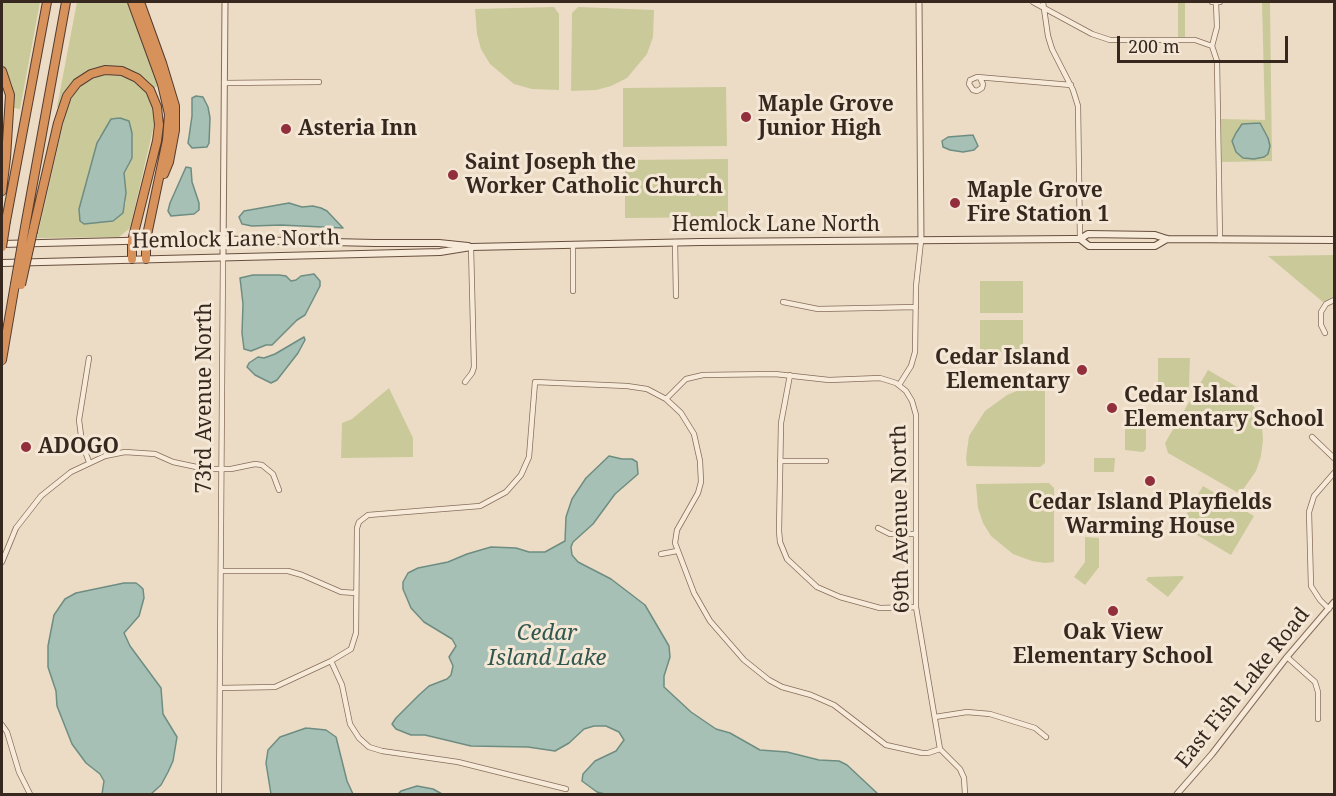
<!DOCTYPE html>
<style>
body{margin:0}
#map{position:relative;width:1336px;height:796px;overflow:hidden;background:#ecdcc5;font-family:"Noto Serif",serif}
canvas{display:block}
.frame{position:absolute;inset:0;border:3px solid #37281f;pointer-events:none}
.scale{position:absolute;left:1117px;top:36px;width:171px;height:27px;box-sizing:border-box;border:3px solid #37281f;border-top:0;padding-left:8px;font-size:18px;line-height:21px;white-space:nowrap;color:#37281f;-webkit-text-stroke:4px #f4e7d5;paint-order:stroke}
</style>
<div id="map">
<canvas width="1336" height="796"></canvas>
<div class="frame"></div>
<div class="scale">200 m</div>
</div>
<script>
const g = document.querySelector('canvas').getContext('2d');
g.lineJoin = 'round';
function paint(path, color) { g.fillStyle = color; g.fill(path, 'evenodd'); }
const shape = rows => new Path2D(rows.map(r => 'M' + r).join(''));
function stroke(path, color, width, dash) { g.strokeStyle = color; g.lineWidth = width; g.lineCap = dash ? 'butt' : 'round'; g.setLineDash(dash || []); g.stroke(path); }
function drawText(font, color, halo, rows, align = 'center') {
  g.font = font + ' "Noto Serif",serif'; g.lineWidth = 6; g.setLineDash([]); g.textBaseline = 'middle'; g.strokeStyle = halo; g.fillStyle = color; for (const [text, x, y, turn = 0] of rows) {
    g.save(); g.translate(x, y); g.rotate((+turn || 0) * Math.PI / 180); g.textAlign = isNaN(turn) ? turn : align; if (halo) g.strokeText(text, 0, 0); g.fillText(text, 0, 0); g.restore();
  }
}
paint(shape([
 [2,2,40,2,20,109,14,108,12,84,2,66],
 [77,2,127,2,158,86,154,88,147,80,135,72,121,67,105,66,79,76,69,85,59,108,57,107],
 [1178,2,1185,2,1185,37,1178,38],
 [1262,2,1270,2,1272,161,1222,162,1221,119,1265,120],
 [554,7,559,14,559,90,532,89,514,84,490,64,481,49,477,34,475,9],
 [578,7,654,10,653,37,647,54,627,78,611,86,596,90,571,91,572,13],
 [103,74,116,74,131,79,143,89,150,100,154,112,154,125,130,228,119,237,37,238,67,107,78,87],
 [99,136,126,169,124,173,126,203,122,213,113,221,84,224,79,209],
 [726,87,727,146,623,147,623,88],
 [728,159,728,217,625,218,625,160],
 [1334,255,1334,296,1323,302,1268,256],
 [980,281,1023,281,1023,313,980,313],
 [980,320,1023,320,1023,352,980,352],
 [1158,358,1190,358,1189,387,1158,387],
 [1208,370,1239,388,1258,412,1262,426,1263,440,1261,456,1256,471,1240,494,1168,453,1165,443],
 [389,388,413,438,413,457,341,458,342,423,352,419],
 [1034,388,1045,388,1045,463,1040,467,967,466,966,458,969,436,985,411,1007,395,1019,390],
 [1125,428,1146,428,1146,449,1143,452,1125,450],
 [1094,458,1115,458,1114,472,1094,472],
 [1049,483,1054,488,1054,562,1045,563,1032,561,1013,554,991,536,983,523,978,508,976,484],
 [1203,486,1254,516,1231,555,1180,525],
 [1085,537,1099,538,1099,567,1085,585,1074,577,1085,562],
 [1182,576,1184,577,1168,597,1146,580,1148,577]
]), '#cac99a');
const water = shape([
 [196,96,203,97,208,107,210,118,209,143,207,147,192,148,188,143,189,137,192,116,192,98,196,96],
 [120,118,129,121,132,133,132,158,124,173,126,193,123,213,113,221,84,224,80,221,79,209,97,143,111,119,120,118],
 [1260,123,1268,138,1270,146,1268,154,1264,157,1254,159,1243,158,1236,152,1232,141,1236,133,1242,124,1260,123],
 [973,135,978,146,974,150,963,152,950,150,943,147,942,141,948,137,973,135],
 [186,167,191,168,192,182,199,203,199,210,194,214,171,216,168,211,170,203,186,167],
 [289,203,302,207,313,206,321,208,327,211,343,228,281,225,252,226,242,224,239,217,244,211,289,203],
 [314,274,320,281,320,286,305,315,297,320,272,345,266,345,251,351,244,349,242,333,243,304,240,278,253,275,279,275,286,276,291,281,296,280,301,276,314,274],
 [304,337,305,340,298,353,277,380,271,383,255,375,247,367,249,363,258,357,264,358,275,354,304,337],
 [609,456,622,459,632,459,637,462,638,474,615,494,593,524,573,542,571,547,572,555,578,562,611,579,645,605,669,646,670,657,664,676,664,687,691,712,716,729,730,733,760,750,787,752,819,760,839,761,847,765,878,794,605,794,597,792,582,781,583,774,595,761,616,751,624,740,619,732,606,726,594,726,584,729,569,743,555,751,528,747,471,746,425,735,411,735,396,729,392,724,396,718,419,695,429,686,447,679,451,675,453,666,449,657,456,646,452,639,424,622,411,608,403,589,403,582,408,573,418,568,448,562,467,554,491,547,516,548,529,552,545,552,565,541,566,517,572,499,586,478,609,456],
 [124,583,136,583,140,586,143,589,144,598,139,616,124,633,130,646,161,688,163,714,177,737,173,761,168,772,161,785,151,794,102,794,104,781,100,774,86,763,72,744,57,706,56,691,48,667,48,646,54,615,65,599,76,593,124,583],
 [306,728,326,730,336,737,347,781,353,794,271,794,266,763,268,750,280,737,306,728],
 [417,786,433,789,442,794,398,794,401,791,417,786]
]);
paint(water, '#a7c0b5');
stroke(water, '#6e8d82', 1.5);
const minor = shape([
 [1033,2,1092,34,1110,40,1195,40,1212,46],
 [1043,2,1048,36,1052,49,1073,90,1078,106,1080,239],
 [1212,2,1220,2],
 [1216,3,1217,27,1212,46,1217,61,1220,240],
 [980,78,983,84,982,88,977,91,973,90,969,84,970,80,977,77,1071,85],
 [224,83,319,82],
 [675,242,676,296],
 [573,245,573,291],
 [783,302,818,309,916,307],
 [1325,333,1321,325,1321,312,1326,304,1334,300],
 [89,358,79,420,82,443,89,462],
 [790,375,781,423,779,531,780,542,787,559,817,587,840,597,880,608,916,607],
 [465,382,472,373,474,367,471,247],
 [899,385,911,366,915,352,916,286,921,241],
 [666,399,686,379,703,375,775,374,829,380,880,378,896,383,906,391,912,401,916,415,916,607,940,749,960,769,964,778,965,794],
 [1312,437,1334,458],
 [780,461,826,461],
 [878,528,890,534,916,534],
 [661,554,677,551],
 [2,562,16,528,41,496,71,472,105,456,125,452,155,454,173,462,206,469,231,469,255,464,262,465,273,474,279,490],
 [221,571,288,571,302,575,341,592,356,593],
 [1329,609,1320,600,1311,586,1309,512,1314,496,1334,473],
 [1287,657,1315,682,1318,692,1318,719],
 [331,661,342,685,350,724,359,738,369,747,382,751,458,762,566,789],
 [220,688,275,687,331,661,351,649,356,633,357,528,359,522,368,515,480,506,506,492,521,475,529,457,535,382,627,386,647,389,666,399,681,413,694,434,700,461,701,482,698,493,677,530,675,543,694,593,710,621,744,660,769,680,782,687,811,695,834,705,886,745,922,753,928,753,940,749],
 [935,717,967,712,990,714,1035,728,1046,737],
 [2,725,7,732,19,772,30,794],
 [219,794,223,257]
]);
const tertiary = shape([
 [919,2,921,241],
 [223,257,225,2],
 [1177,794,1212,754,1287,657,1334,602]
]);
const secondary = shape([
 [1080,239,1089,246,1155,246,1167,239],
 [2,244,203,239,375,243,439,243,468,246],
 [2,263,401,253,440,252,471,247,700,242,1073,239,1080,239,1088,234,1155,235,1167,239,1334,240]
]);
const motorway = shape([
 [132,2,162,84,169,114,167,140,146,240,146,259],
 [140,2,162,63,175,106,175,130,169,162,164,174],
 [2,71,10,95,6,158,2,191],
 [6,221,47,2],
 [25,227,66,2],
 [33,231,58,123,67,96,77,83,91,74,105,70,122,71,137,78,150,90,157,107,159,125,157,141,132,241,132,259],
 [2,360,15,284]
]);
stroke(minor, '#866d5c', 6);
stroke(tertiary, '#866d5c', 7);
stroke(secondary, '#684f3f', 8);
stroke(motorway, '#543c30', 10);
stroke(minor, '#f7ead8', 4.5);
stroke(tertiary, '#f7ead8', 5);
stroke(secondary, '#f7ead8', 6);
stroke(motorway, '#d7915b', 8);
const motorwayBridge = shape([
 [2,247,6,221],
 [15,284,25,227],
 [21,285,33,231]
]);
stroke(motorwayBridge, '#543c30', 10, []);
stroke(motorwayBridge, '#d7915b', 8);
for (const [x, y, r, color] of [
 [746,117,6,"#922f3c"],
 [286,129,6,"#922f3c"],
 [453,175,6,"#922f3c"],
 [955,203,6,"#922f3c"],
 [1082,370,6,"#922f3c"],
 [1112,408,6,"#922f3c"],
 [26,447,6,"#922f3c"],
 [1150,481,6,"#922f3c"],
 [1113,611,6,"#922f3c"]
]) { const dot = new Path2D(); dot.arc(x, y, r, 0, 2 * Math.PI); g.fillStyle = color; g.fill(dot); stroke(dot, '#f4e7d5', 2); }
drawText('bold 21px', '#37281f', '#f4e7d5', [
 ["Maple Grove",758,105],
 ["Junior High",758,129],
 ["Asteria Inn",298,129],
 ["Saint Joseph the",465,163],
 ["Worker Catholic Church",465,187],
 ["Maple Grove",967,191],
 ["Fire Station 1",967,215],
 ["Cedar Island",1070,358,"right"],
 ["Elementary",1070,382,"right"],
 ["Cedar Island",1124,396],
 ["Elementary School",1124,420],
 ["ADOGO",38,447],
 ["Cedar Island Playfields",1150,503,"center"],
 ["Warming House",1150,527,"center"],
 ["Oak View",1113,633,"center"],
 ["Elementary School",1113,657,"center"]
], 'left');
drawText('21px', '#37281f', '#f4e7d5', [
 ["Hemlock Lane North",776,225],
 ["Hemlock Lane North",236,240,-1],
 ["73rd Avenue North",205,398,-90],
 ["69th Avenue North",901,519,-91],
 ["East Fish Lake Road",1243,688,-51]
]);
drawText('italic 22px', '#2f564f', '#f4e7d5', [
 ["Cedar",547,634],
 ["Island Lake",547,659]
]);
</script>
